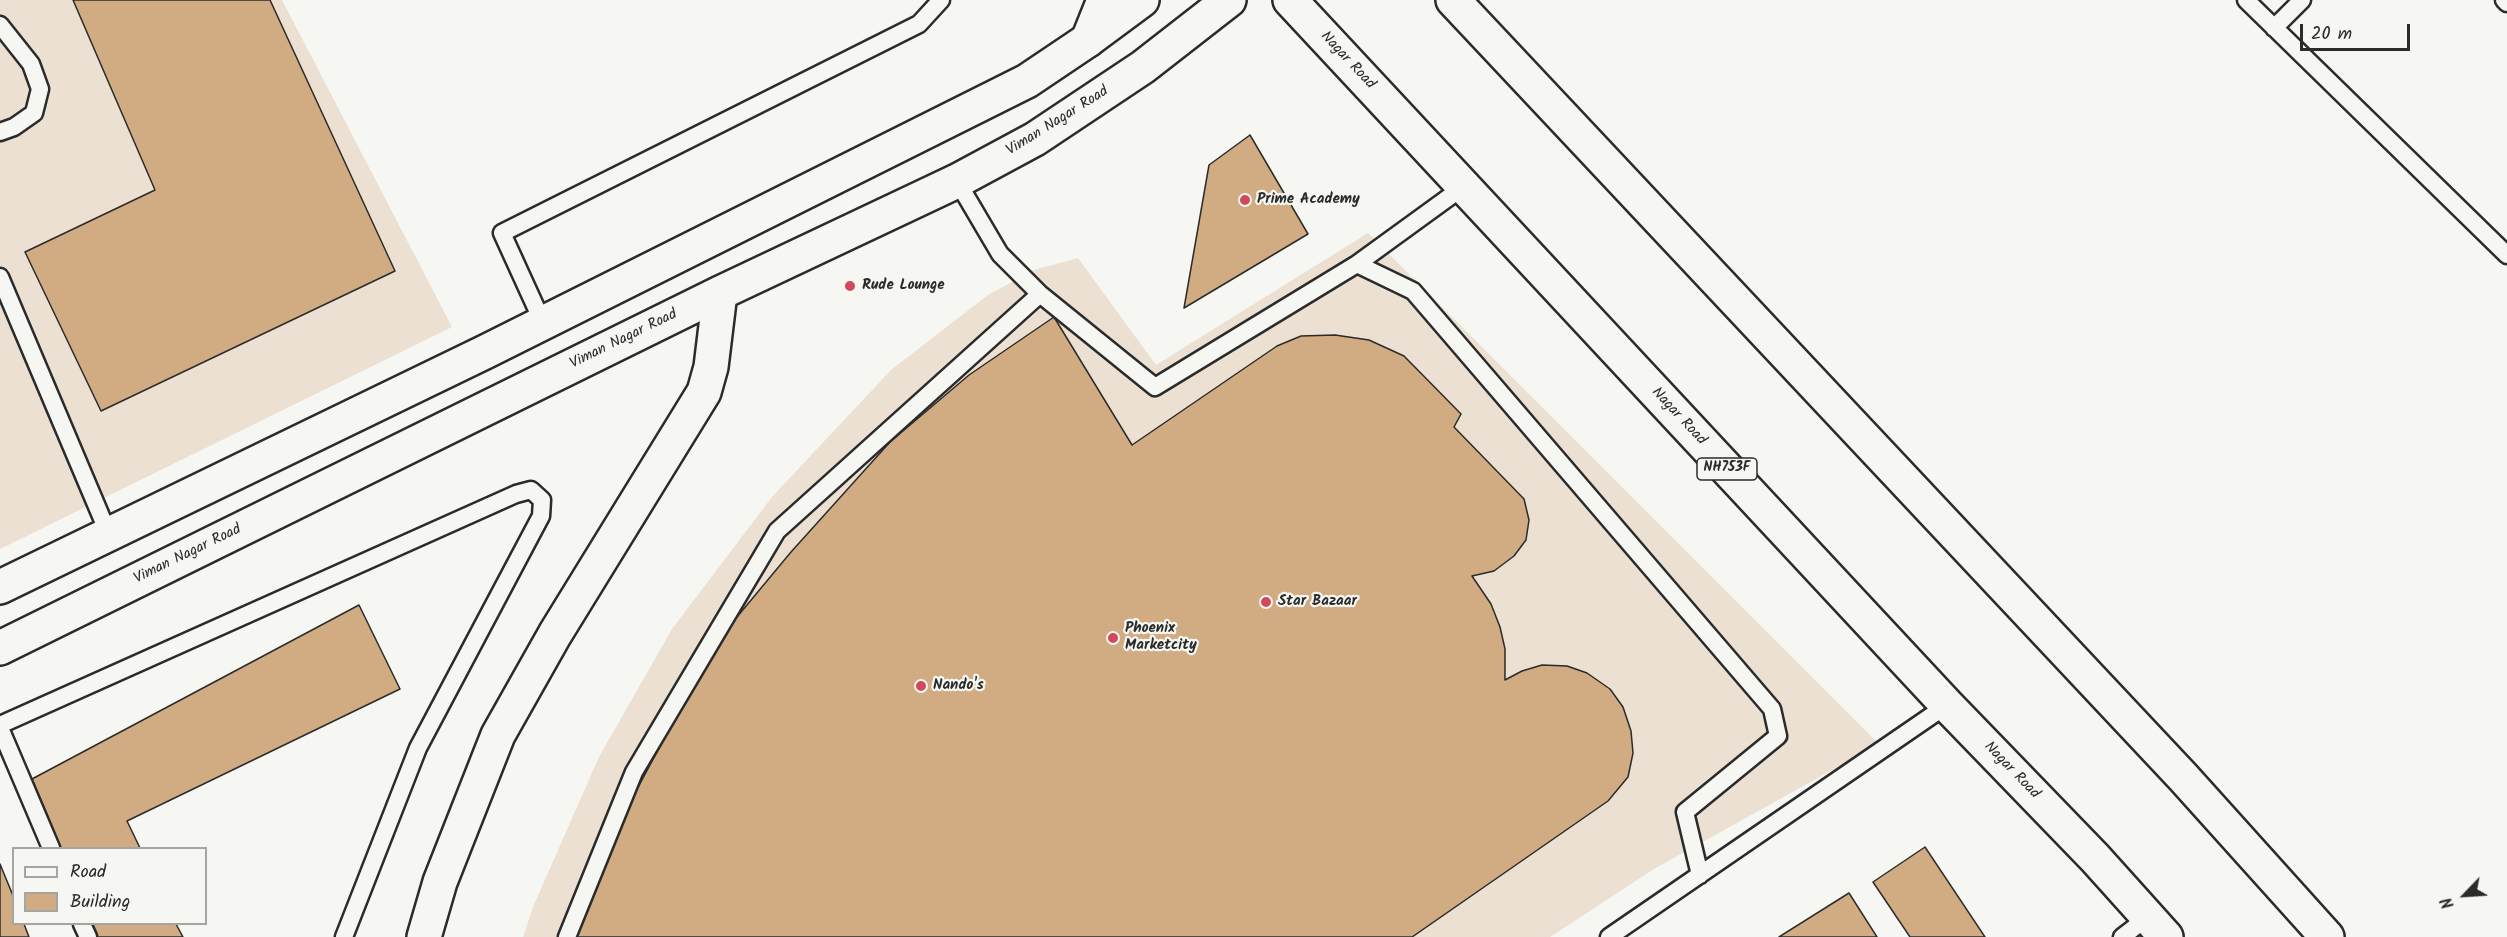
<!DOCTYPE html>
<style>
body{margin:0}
#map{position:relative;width:2507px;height:937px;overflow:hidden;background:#f6f6f2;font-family:Kalam,sans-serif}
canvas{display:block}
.legend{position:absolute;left:12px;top:847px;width:195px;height:78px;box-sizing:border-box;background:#f6f6f2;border:2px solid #a5a5a2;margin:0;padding:8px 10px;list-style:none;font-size:18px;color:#2b2b2b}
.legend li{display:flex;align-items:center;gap:12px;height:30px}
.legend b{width:30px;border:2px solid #a5a5a2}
.north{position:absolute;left:2435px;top:865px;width:60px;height:60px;-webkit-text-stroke:4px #f6f6f2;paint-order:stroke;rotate:245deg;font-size:16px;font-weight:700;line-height:24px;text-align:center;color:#2b2b2b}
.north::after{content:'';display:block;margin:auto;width:21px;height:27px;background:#2b2b2b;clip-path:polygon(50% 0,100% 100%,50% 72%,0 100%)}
.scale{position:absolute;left:2300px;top:24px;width:110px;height:27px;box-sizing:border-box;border:3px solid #2b2b2b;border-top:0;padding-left:8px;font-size:18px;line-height:21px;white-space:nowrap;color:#2b2b2b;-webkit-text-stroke:4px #f6f6f2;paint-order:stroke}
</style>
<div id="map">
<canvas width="2507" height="937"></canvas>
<ul class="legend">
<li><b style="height:8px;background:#f6f6f2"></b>Road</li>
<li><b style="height:16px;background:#d1ac83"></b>Building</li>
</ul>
<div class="north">N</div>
<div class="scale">20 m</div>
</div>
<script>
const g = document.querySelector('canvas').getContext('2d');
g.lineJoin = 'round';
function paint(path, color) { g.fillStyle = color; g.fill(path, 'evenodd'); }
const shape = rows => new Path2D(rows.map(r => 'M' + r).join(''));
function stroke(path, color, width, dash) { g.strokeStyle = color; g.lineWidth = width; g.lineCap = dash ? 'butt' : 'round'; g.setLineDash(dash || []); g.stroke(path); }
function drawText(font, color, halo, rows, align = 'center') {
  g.font = font + ' Kalam,sans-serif'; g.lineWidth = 4.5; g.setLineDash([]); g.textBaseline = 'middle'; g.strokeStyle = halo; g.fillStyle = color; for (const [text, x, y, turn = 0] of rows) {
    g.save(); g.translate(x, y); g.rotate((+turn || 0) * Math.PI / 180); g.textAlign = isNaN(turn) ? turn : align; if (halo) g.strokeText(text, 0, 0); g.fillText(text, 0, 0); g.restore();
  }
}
paint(shape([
 [0,0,282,0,452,327,0,549],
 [1368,233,1879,744,1654,869,1550,937,523,937,533,907,599,757,672,629,772,497,891,370,988,295,1034,270,1078,258,1156,365]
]), '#ebe0d1');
const building = shape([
 [73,0,270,0,395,271,101,411,25,252,155,190,73,0],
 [1250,135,1308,234,1184,308,1209,165,1250,135],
 [1054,317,1132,445,1277,346,1301,336,1335,335,1369,340,1404,356,1461,414,1454,427,1524,499,1529,520,1526,540,1514,556,1494,571,1472,576,1491,604,1500,627,1505,649,1505,680,1522,671,1542,665,1567,666,1587,673,1610,689,1623,707,1631,731,1633,753,1628,777,1608,801,1412,937,574,937,619,823,681,707,732,623,791,552,890,442,969,375,1054,317],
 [359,605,400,689,127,821,140,848,61,848,32,779,359,605],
 [1925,847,1985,937,1910,937,1873,882,1925,847],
 [0,864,14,898,14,924,24,924,29,937,0,937,0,864],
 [1849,893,1877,937,1779,937,1849,893],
 [92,924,176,924,183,937,97,937,92,924]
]);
paint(building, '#d1ac83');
stroke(building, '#2b2b2b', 1.5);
const lane = shape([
 [2246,0,2507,255],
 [2504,0,2507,3],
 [0,25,31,64,40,89,34,113,14,127,0,132],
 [2274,28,2302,0],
 [957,181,1000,254,1040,294,1155,387,1357,264,1413,291,1772,709,1778,736,1685,812,1700,875],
 [1357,264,1463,187],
 [0,277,109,535],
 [543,323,502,233,919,24,941,0],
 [0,725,516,494,531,490,542,500,541,516,418,748,344,937],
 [0,728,51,848],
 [82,924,88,937],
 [567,937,634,772,777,531,1040,294],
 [1609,937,1947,705],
 [2122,937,2148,917]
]);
const secondary = shape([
 [0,587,485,352,1027,81,1088,40,1142,0],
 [0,648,720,293,957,181,1035,139,1143,67,1229,0],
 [424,937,440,882,498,735,555,634,704,392,711,367,720,293]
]);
const highway = shape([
 [1290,0,1947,705,2095,858,2166,937],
 [1453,0,2183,777,2327,937],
 [1088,40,1104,0]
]);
stroke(lane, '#2b2b2b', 21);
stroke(secondary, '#2b2b2b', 38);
stroke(highway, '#2b2b2b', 38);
stroke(lane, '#f6f6f2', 16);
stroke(secondary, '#f6f6f2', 33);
stroke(highway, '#f6f6f2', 33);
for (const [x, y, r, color] of [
 [1245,200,6,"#d1495b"],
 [850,286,6,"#d1495b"],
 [1266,602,6,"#d1495b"],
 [1113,638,6,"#d1495b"],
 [921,686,6,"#d1495b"]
]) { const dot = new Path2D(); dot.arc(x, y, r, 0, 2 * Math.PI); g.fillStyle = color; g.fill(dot); stroke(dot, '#f6f6f2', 2); }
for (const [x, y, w] of [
 [1727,469,60]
]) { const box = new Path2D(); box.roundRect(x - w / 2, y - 11, w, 22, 4.5); g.fillStyle = '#f6f6f2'; g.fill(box); stroke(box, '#2b2b2b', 1.5); }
drawText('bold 14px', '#2b2b2b', null, [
 ["NH753F",1727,469]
]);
drawText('15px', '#2b2b2b', '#f6f6f2', [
 ["Nagar Road",1347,61,47],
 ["Viman Nagar Road",1058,122,-32],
 ["Viman Nagar Road",624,340,-26],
 ["Nagar Road",1678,417,47],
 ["Viman Nagar Road",188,555,-26],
 ["Nagar Road",2011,771,46]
]);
drawText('bold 15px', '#2b2b2b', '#f6f6f2', [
 ["Prime Academy",1257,200],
 ["Rude Lounge",862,286],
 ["Star Bazaar",1278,602],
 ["Phoenix",1125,629],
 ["Marketcity",1125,646],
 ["Nando's",933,686]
], 'left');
</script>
